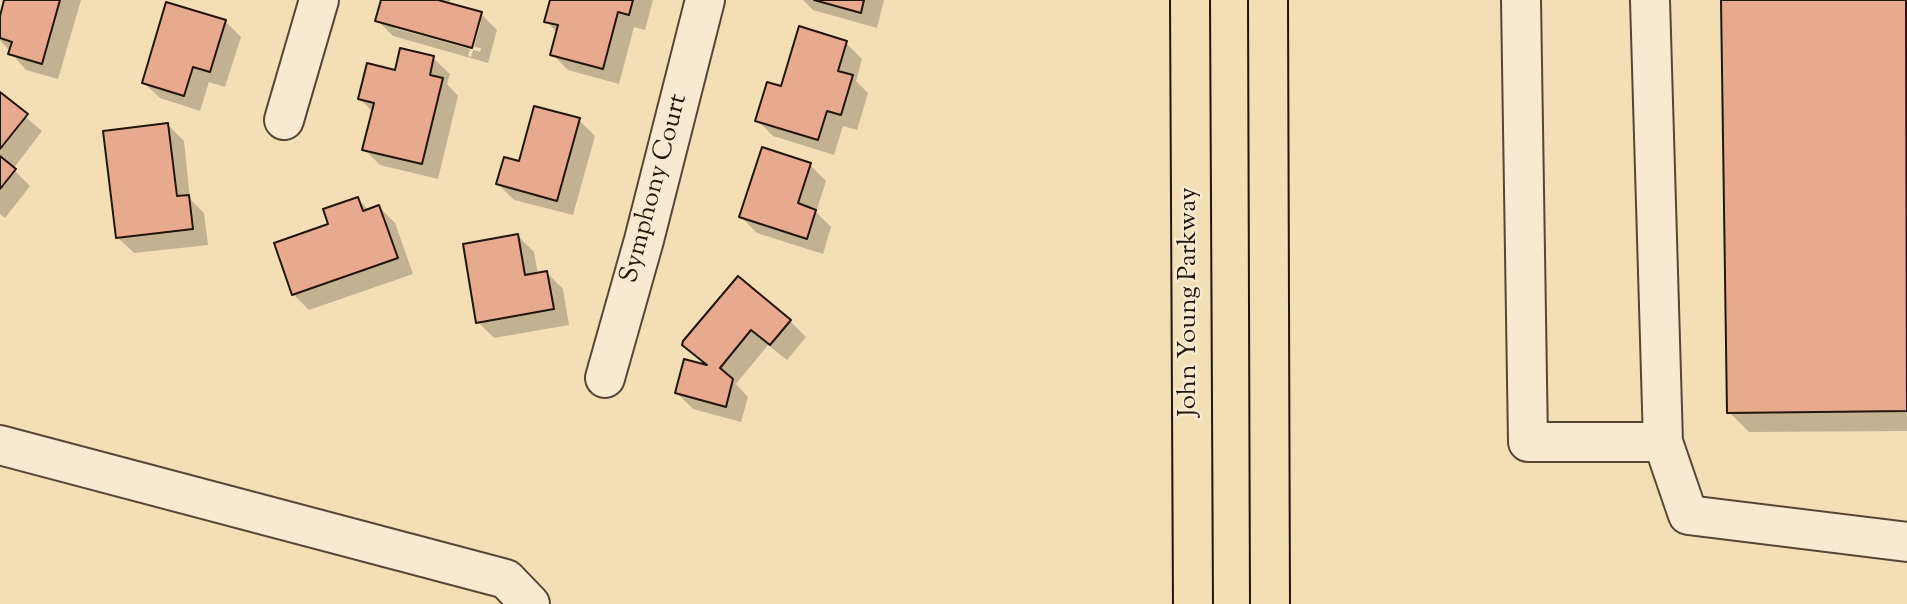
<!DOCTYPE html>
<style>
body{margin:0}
canvas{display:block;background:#f3deb6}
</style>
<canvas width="1907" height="604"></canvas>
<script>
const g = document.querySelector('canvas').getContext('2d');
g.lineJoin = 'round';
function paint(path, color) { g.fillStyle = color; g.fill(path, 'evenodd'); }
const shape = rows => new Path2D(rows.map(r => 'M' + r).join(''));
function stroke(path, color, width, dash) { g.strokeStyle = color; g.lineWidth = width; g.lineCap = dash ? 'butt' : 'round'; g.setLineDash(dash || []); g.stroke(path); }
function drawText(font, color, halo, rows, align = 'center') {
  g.font = font + ' "Sorts Mill Goudy",serif'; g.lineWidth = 5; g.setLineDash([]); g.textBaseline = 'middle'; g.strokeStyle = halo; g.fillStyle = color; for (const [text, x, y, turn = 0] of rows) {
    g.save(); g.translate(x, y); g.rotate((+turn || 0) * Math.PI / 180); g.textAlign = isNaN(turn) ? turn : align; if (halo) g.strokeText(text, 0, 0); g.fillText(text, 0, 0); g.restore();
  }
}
paint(shape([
 [6,0,81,0,58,79,26,70,0,40,0,23],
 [383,0,450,0,448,5,481,14,497,30,488,63,393,36,377,20],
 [481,22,474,47,481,48,480,52,473,50,471,57,468,56,470,49,394,28,394,24],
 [551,0,653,0,645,30,634,27,619,84,568,70,552,54,558,33,546,21],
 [803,0,884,0,877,28,813,10],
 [1723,0,1907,0,1907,431,1749,432,1729,412],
 [225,21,241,37,225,87,209,82,200,111,160,98,143,82],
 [846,43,862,59,856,81,868,93,857,130,843,126,834,155,773,136,757,120,782,89],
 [433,58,450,74,447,84,458,96,438,179,380,165,364,149,373,112,360,99,396,72],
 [0,95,42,131,13,169,30,186,5,218,0,214],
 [579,120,595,136,573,215,514,200,498,184,520,163],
 [168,125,184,141,190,199,204,213,208,245,134,253,117,237],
 [810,165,826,181,816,212,831,227,823,254,757,233,741,217],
 [358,199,369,211,379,207,395,223,413,274,309,310,293,294,330,225],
 [518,236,534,252,538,275,547,273,563,289,569,325,494,338,478,322],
 [790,321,806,337,787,360,768,345,736,384,748,397,741,422,693,409,677,393,708,367,684,345]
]), '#0003');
const building = shape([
 [4,0,60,0,42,64,8,54,12,42,0,38,0,16,4,0],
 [381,0,438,0,482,12,472,48,375,21,381,0],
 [550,0,633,0,629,15,618,12,603,69,550,55,558,25,544,22,550,0],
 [814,0,864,0,861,13,814,0],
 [1721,0,1906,0,1907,411,1727,413,1721,0],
 [166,2,226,20,210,72,193,67,184,96,142,83,166,2],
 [799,26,847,41,838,71,853,75,841,115,827,111,818,140,755,121,767,82,781,86,799,26],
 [400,48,434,56,430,75,443,78,422,164,362,150,374,103,358,99,367,63,395,70,400,48],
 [0,92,28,114,0,149,0,92],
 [534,106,580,118,557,201,496,184,504,157,519,161,534,106],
 [168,123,177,196,189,195,193,229,116,238,103,131,168,123],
 [762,147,811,163,798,203,816,210,807,239,739,217,762,147],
 [0,156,16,169,0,189,0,156],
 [358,197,363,211,379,205,398,258,292,295,274,243,328,224,323,209,358,197],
 [518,234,525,275,547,271,554,309,476,323,463,244,518,234],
 [738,276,791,320,770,345,751,330,720,368,733,379,726,407,675,393,684,359,707,365,682,345,683,341,738,276]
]);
paint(building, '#e7aa8f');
stroke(building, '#22150a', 2);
const minor = shape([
 [1521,0,1528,442,1663,442,1650,0],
 [284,120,319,0],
 [605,378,644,240,705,0],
 [1663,442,1688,515,1907,542],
 [0,445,506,579,530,604]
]);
const major = shape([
 [1190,0,1193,604],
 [1268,0,1270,604]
]);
stroke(minor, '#564735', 42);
stroke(major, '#22150a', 42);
stroke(minor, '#f7ead0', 38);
stroke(major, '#f3deb6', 38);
drawText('26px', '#22150a', '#f7ead0', [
 ["Symphony Court",656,189,-75],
 ["John Young Parkway",1191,302,-90]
]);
</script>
